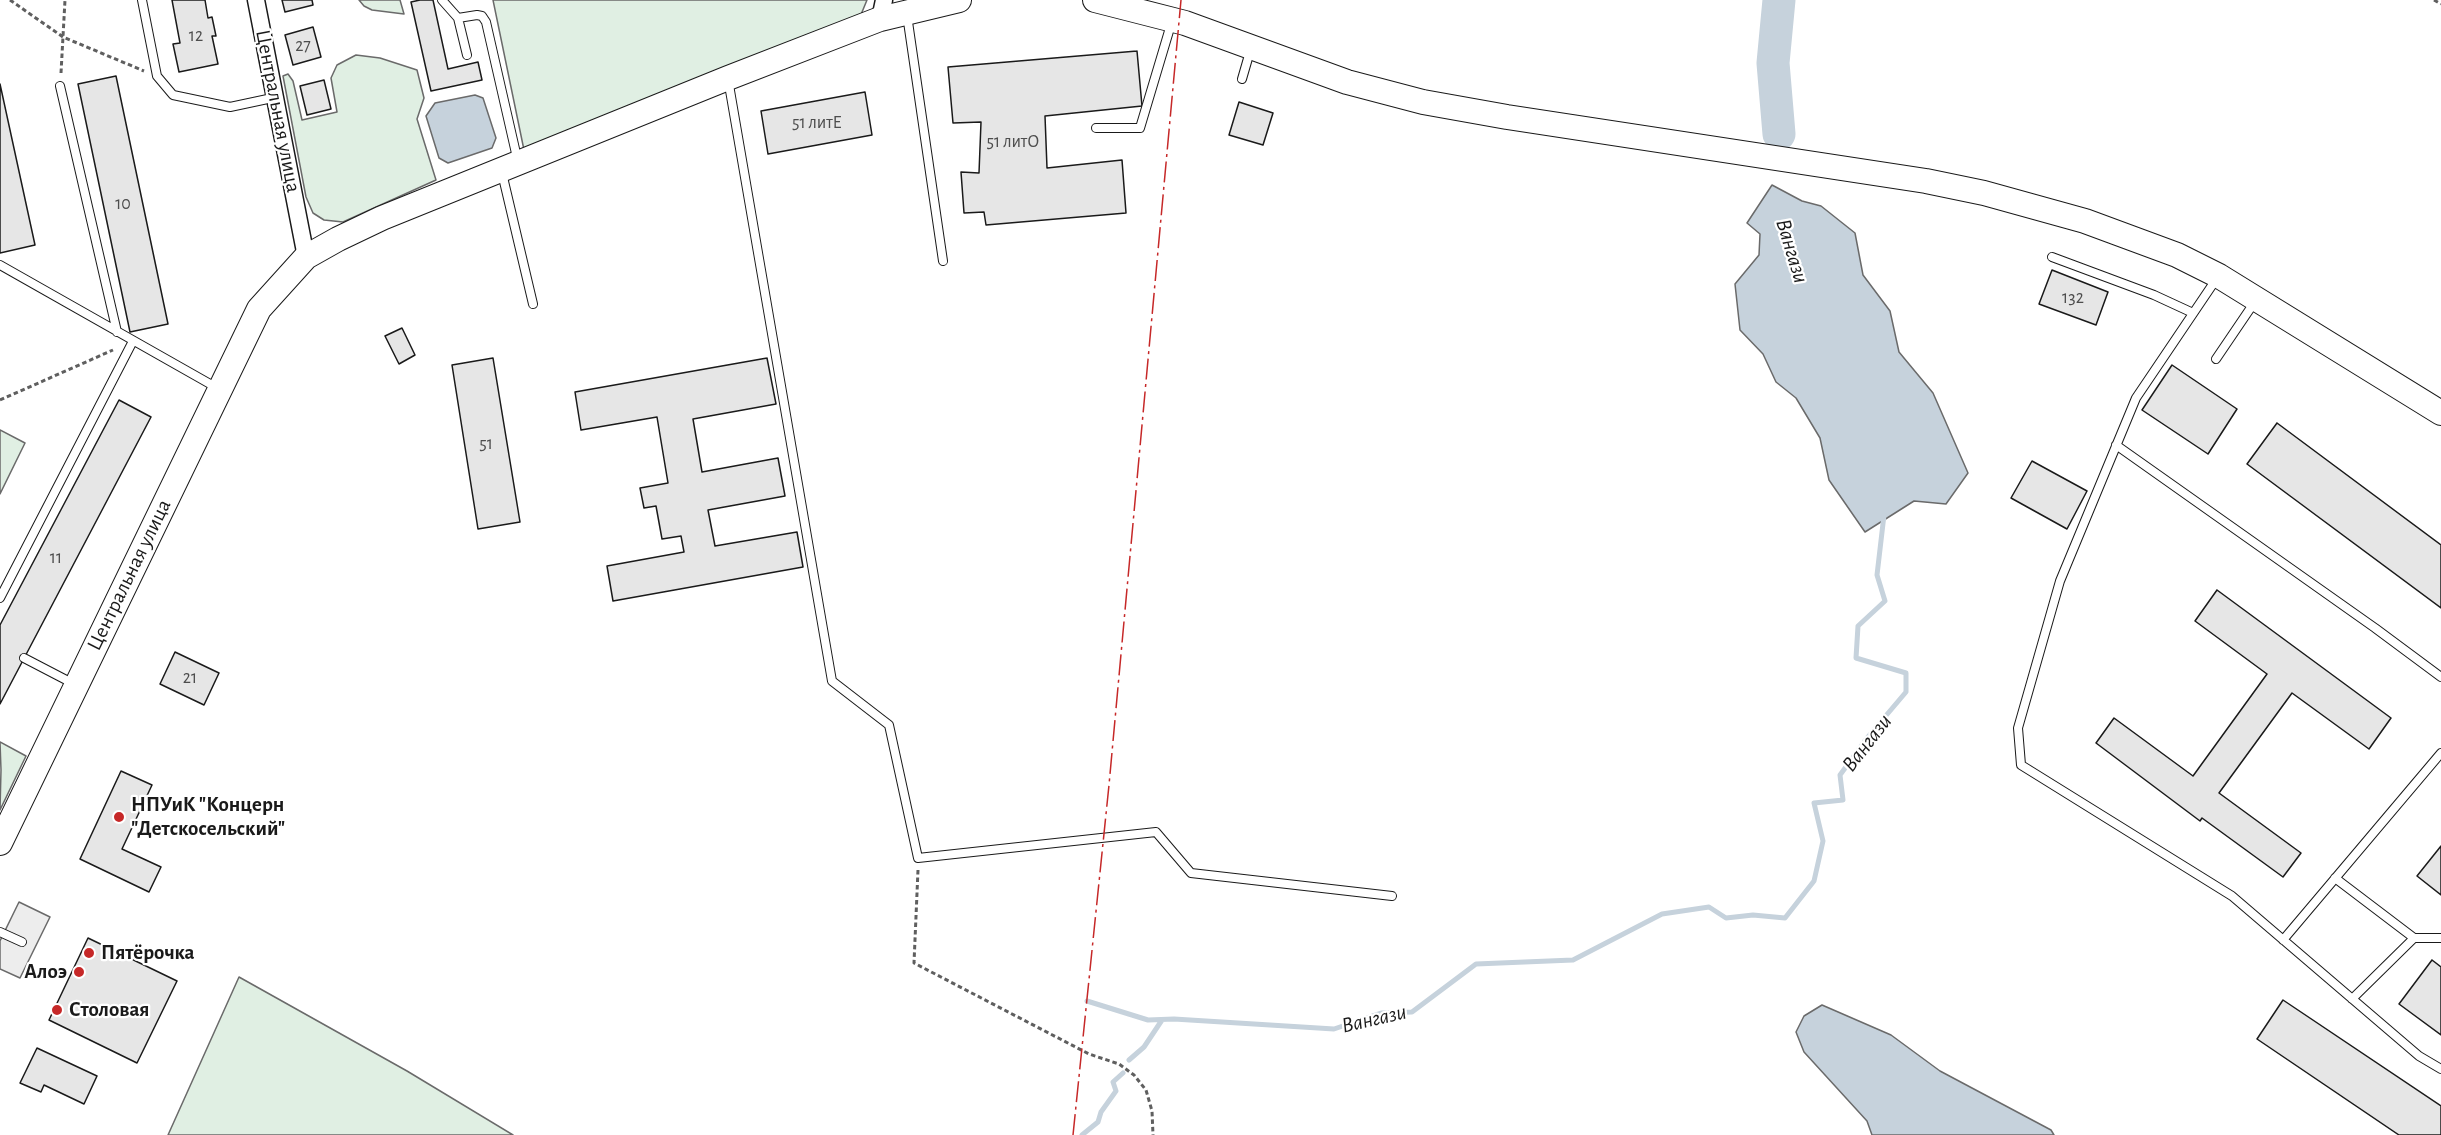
<!DOCTYPE html>
<meta charset="utf-8">
<style>
body{margin:0}
canvas{display:block;background:#fff}
</style>
<canvas width="2441" height="1135"></canvas>
<script>
const g = document.querySelector('canvas').getContext('2d');
g.lineJoin = 'round';
function paint(path, color) { g.fillStyle = color; g.fill(path, 'evenodd'); }
const shape = rows => new Path2D(rows.map(r => 'M' + r).join(''));
function stroke(path, color, width, dash) { g.strokeStyle = color; g.lineWidth = width; g.lineCap = dash ? 'butt' : 'round'; g.setLineDash(dash || []); g.stroke(path); }
function drawText(font, color, halo, rows, align = 'center') {
  g.font = font + ' "Alegreya Sans",sans-serif'; g.lineWidth = 4.5; g.setLineDash([]); g.textBaseline = 'middle'; g.strokeStyle = halo; g.fillStyle = color; for (const [text, x, y, turn = 0] of rows) {
    g.save(); g.translate(x, y); g.rotate((+turn || 0) * Math.PI / 180); g.textAlign = isNaN(turn) ? turn : align; if (halo) g.strokeText(text, 0, 0); g.fillText(text, 0, 0); g.restore();
  }
}
const green = shape([
 [359,0,400,0,404,14,372,10,364,6,359,0],
 [493,0,867,0,860,17,524,150,493,0],
 [356,55,380,58,417,70,424,98,417,119,436,180,343,222,324,220,313,213,306,197,283,76,288,74,293,81,302,120,337,112,331,78,337,65,356,55],
 [0,430,25,443,0,494,0,430],
 [0,742,26,756,0,810,1,770,0,742],
 [239,977,407,1071,513,1135,168,1135,239,977]
]);
paint(green, '#e0efe3');
stroke(green, '#6a6a6a', 1.5);
const parking = shape([
 [19,902,50,917,20,978,0,969,0,941,19,902]
]);
paint(parking, '#ededed');
stroke(parking, '#6a6a6a', 1.5);
const water = shape([
 [475,95,483,98,496,138,492,148,448,163,439,158,426,116,435,103,475,95],
 [1772,185,1802,201,1821,206,1855,233,1863,275,1890,311,1899,352,1933,393,1968,473,1946,504,1914,501,1865,532,1829,480,1820,438,1796,398,1776,382,1763,354,1740,330,1735,284,1759,255,1760,234,1747,223,1772,185],
 [1822,1005,1891,1035,1940,1071,2051,1130,2054,1135,1872,1135,1867,1121,1804,1052,1796,1032,1804,1016,1822,1005]
]);
paint(water, '#c6d2dc');
stroke(water, '#6a6a6a', 1.5);
stroke(shape([
 [1087,1001,1148,1020,1174,1019,1334,1029,1381,1013,1412,1012,1476,964,1573,960,1662,914,1709,907,1726,918,1753,915,1785,918,1814,881,1823,841,1814,803,1843,800,1840,775,1867,738,1906,692,1906,673,1856,658,1858,626,1885,601,1877,575,1884,515],
 [1129,1060,1144,1047,1162,1020],
 [1082,1135,1098,1122,1101,1112,1116,1091,1113,1082,1123,1073]
]), '#c6d2dc', 5);
stroke(shape([
 [1779,0,1773,63,1779,134]
]), '#c6d2dc', 33);
const building = shape([
 [172,0,205,0,208,18,212,17,216,36,212,36,218,64,179,72,173,44,180,43,172,0],
 [282,0,312,0,313,5,285,12,282,0],
 [420,0,433,0,448,69,478,62,482,80,431,91,411,2,420,0],
 [313,27,321,57,293,65,285,35,313,27],
 [1137,51,1142,106,1045,116,1047,168,1122,160,1126,213,986,225,984,212,964,213,961,172,979,173,981,122,953,123,948,67,1137,51],
 [116,76,168,324,130,332,78,84,116,76],
 [324,80,331,109,307,115,300,86,324,80],
 [0,84,35,245,0,253,0,84],
 [865,92,872,135,768,154,761,111,865,92],
 [1239,102,1273,113,1263,145,1229,135,1239,102],
 [2052,270,2108,292,2096,325,2039,304,2052,270],
 [402,328,415,355,399,364,385,336,402,328],
 [493,358,520,522,478,529,452,365,493,358],
 [767,358,776,404,693,419,702,472,778,458,785,496,708,510,715,546,797,532,803,567,613,601,607,566,684,552,681,536,662,539,656,506,644,508,640,488,668,483,657,417,581,430,575,392,767,358],
 [2172,365,2237,409,2208,454,2142,410,2172,365],
 [119,400,151,417,0,704,0,625,119,400],
 [2277,423,2441,545,2441,608,2247,464,2277,423],
 [2032,461,2087,491,2067,529,2011,498,2032,461],
 [2217,590,2391,718,2369,749,2292,693,2219,793,2301,853,2283,877,2202,818,2200,821,2096,743,2114,718,2193,776,2267,674,2195,621,2217,590],
 [175,652,219,673,204,705,160,684,175,652],
 [121,771,152,785,122,849,161,867,149,892,80,859,121,771],
 [2441,846,2441,895,2417,876,2441,846],
 [88,938,177,981,137,1063,49,1020,88,938],
 [2432,960,2441,967,2441,1035,2399,1004,2432,960],
 [2283,1000,2441,1106,2441,1135,2399,1135,2257,1039,2283,1000],
 [37,1048,97,1076,84,1104,44,1085,41,1092,20,1083,37,1048]
]);
paint(building, '#e6e6e6');
stroke(building, '#1a1a1a', 1.5);
const lane = shape([
 [142,0,157,76,173,95,230,107,277,97],
 [442,0,458,18,467,55],
 [907,15,943,261],
 [458,18,477,15,482,16,486,22,518,162],
 [728,79,832,681,889,725,918,858,1156,832,1191,873,1392,896],
 [1242,79,1251,48],
 [60,86,117,332],
 [1096,128,1140,128,1172,21],
 [502,173,533,304],
 [2052,257,2154,295,2193,313],
 [0,265,219,389],
 [2217,278,2136,398,2060,581,2018,728,2021,765,2232,896,2419,1056,2441,1069],
 [2216,359,2256,300],
 [2116,445,2375,628,2441,677],
 [0,598,133,341],
 [24,658,74,684],
 [2335,878,2414,938,2441,938],
 [0,932,22,942],
 [2283,940,2441,753],
 [2352,999,2414,938]
]);
const street = shape([
 [256,0,306,257],
 [880,19,884,0]
]);
const secondary = shape([
 [1095,0,1185,23,1347,82,1423,102,1507,117,1926,181,1984,193,2085,221,2177,255,2219,276,2441,413],
 [0,843,259,309,306,257,338,239,382,218,728,78,880,19,959,0]
]);
stroke(lane, '#1a1a1a', 10);
stroke(street, '#1a1a1a', 19);
stroke(secondary, '#1a1a1a', 26);
stroke(shape([
 [10,0,63,37,144,71],
 [2434,0,2441,4],
 [61,73,65,0],
 [0,400,113,350],
 [918,870,914,963,1089,1054,1119,1064,1134,1075,1146,1090,1152,1111,1153,1135]
]), '#5f5f5f', 3, [4.5, 3]);
stroke(lane, '#fff', 8);
stroke(street, '#fff', 16);
stroke(secondary, '#fff', 24);
stroke(shape([
 [1073,1135,1109,785,1181,0]
]), '#c62828', 1.5, [21, 4.5, 3, 4.5]);
for (const [x, y, r, color] of [
 [119,817,6,"#c62828"],
 [89,953,6,"#c62828"],
 [79,972,6,"#c62828"],
 [57,1010,6,"#c62828"]
]) { const dot = new Path2D(); dot.arc(x, y, r, 0, 2 * Math.PI); g.fillStyle = color; g.fill(dot); stroke(dot, '#fff', 2); }
drawText('18px', '#4d4d4d', null, [
 ["12",196,36],
 ["27",303,46],
 ["51 литЕ",817,123],
 ["51 литО",1013,142],
 ["10",123,204],
 ["132",2073,298],
 ["51",486,444],
 ["11",56,558],
 ["21",190,678]
]);
drawText('21px', '#1a1a1a', '#fff', [
 ["Центральная улица",278,111,79],
 ["Центральная улица",129,575,-64]
]);
drawText('bold 21px', '#1a1a1a', '#fff', [
 ["НПУиК \"Концерн",131,805],
 ["\"Детскосельский\"",131,829],
 ["Пятёрочка",101,953],
 ["Алоэ",67,972,"right"],
 ["Столовая",69,1010]
], 'left');
drawText('italic 22px', '#1a1a1a', '#fff', [
 ["Вангази",1792,251,73],
 ["Вангази",1867,743,-52],
 ["Вангази",1374,1019,-13]
]);
</script>
